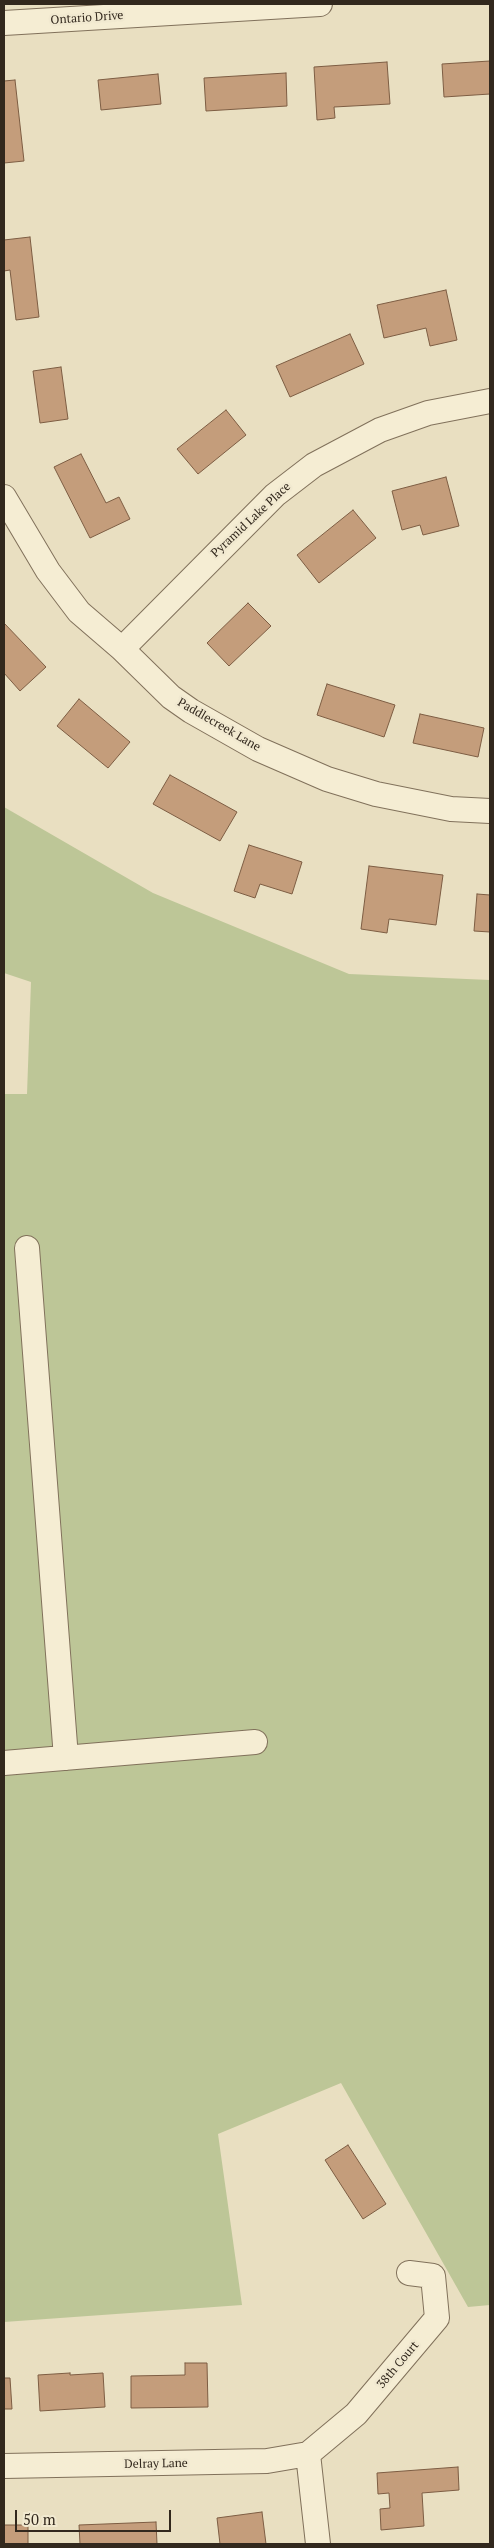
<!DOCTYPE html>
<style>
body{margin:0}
#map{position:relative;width:494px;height:2548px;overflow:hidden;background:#e9dfc1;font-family:"PT Serif",serif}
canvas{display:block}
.frame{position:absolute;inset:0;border:5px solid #32281d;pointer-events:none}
.scale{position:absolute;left:15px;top:2510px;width:156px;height:22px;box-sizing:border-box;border:2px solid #32281d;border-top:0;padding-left:6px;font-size:15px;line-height:18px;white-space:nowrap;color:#32281d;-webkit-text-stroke:4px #f1e9d0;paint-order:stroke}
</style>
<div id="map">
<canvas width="494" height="2548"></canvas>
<div class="frame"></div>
<div class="scale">50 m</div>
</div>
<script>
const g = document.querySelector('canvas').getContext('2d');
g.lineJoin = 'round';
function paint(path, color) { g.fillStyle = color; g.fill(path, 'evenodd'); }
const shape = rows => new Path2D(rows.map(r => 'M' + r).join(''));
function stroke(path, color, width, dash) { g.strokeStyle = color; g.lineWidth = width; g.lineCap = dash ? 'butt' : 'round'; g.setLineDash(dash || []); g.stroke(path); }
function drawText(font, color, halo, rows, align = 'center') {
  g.font = font + ' "PT Serif",serif'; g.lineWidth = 5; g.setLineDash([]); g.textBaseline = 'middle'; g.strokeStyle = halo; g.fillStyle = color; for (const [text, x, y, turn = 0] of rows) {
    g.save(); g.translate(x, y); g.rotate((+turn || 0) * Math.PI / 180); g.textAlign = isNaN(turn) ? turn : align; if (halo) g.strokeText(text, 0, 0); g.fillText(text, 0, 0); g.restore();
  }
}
paint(shape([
 [4,807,153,893,349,974,490,980,490,2305,468,2307,341,2083,218,2134,242,2305,4,2322,4,1094,27,1094,31,982,4,973]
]), '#bdc697');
const building = shape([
 [490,61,490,94,444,97,442,64,490,61],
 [387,62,390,104,334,107,335,118,317,120,314,67,387,62],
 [286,73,287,106,206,111,204,78,286,73],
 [158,74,161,104,101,110,98,80,158,74],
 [15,80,24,161,4,163,4,81,15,80],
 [30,237,39,317,16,320,10,270,4,271,4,240,30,237],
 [446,290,457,340,430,346,426,328,384,338,377,305,446,290],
 [350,334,364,364,290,397,276,366,350,334],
 [61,367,68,419,40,423,33,371,61,367],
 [226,410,246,435,198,474,177,449,226,410],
 [81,454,106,503,119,497,130,519,90,538,54,467,81,454],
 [446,477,459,526,423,535,420,525,402,530,392,491,446,477],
 [353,510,376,538,319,583,297,555,353,510],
 [248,603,271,626,229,666,207,643,248,603],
 [4,623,46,667,20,691,4,673,4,623],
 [327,684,395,705,384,737,317,715,327,684],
 [79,699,130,742,108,768,57,726,79,699],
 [420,714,484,728,478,757,413,743,420,714],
 [170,775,237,812,220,841,153,804,170,775],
 [249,845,302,862,292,894,260,884,255,898,234,891,249,845],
 [369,866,443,875,436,925,389,919,387,933,361,929,369,866],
 [477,894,490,895,490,932,474,931,477,894],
 [348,2145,386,2204,363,2219,325,2160,348,2145],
 [185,2363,207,2363,208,2407,131,2408,131,2376,185,2375,185,2363],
 [70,2373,70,2375,103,2373,105,2407,40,2411,38,2375,70,2373],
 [4,2378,10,2378,12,2409,4,2409,4,2378],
 [458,2467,459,2490,422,2493,424,2526,381,2530,380,2509,390,2508,389,2493,378,2494,377,2473,458,2467],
 [262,2512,266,2544,220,2544,217,2518,262,2512],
 [156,2522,157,2544,80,2544,79,2525,156,2522],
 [4,2525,28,2525,28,2544,4,2544,4,2525]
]);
paint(building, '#c49d7b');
stroke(building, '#7d5d43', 1);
const street = shape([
 [4,23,320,4],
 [4,497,48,571,79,612,122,649,171,697,191,711,258,749,327,779,376,794,451,809,490,811],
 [122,649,275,495,314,465,380,430,428,413,490,401],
 [27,1248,66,1758],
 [4,1763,255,1742],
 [308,2454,318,2544],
 [4,2466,267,2461,308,2454,356,2414,437,2318,433,2276,409,2273]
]);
stroke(street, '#81715b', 26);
stroke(street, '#f5edd3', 24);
drawText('12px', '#32281d', '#f1e9d0', [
 ["Ontario Drive",87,18,-4],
 ["Pyramid Lake Place",251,520,-43],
 ["Paddlecreek Lane",219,725,30],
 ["38th Court",398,2365,-50],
 ["Delray Lane",156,2464,-1]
]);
</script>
